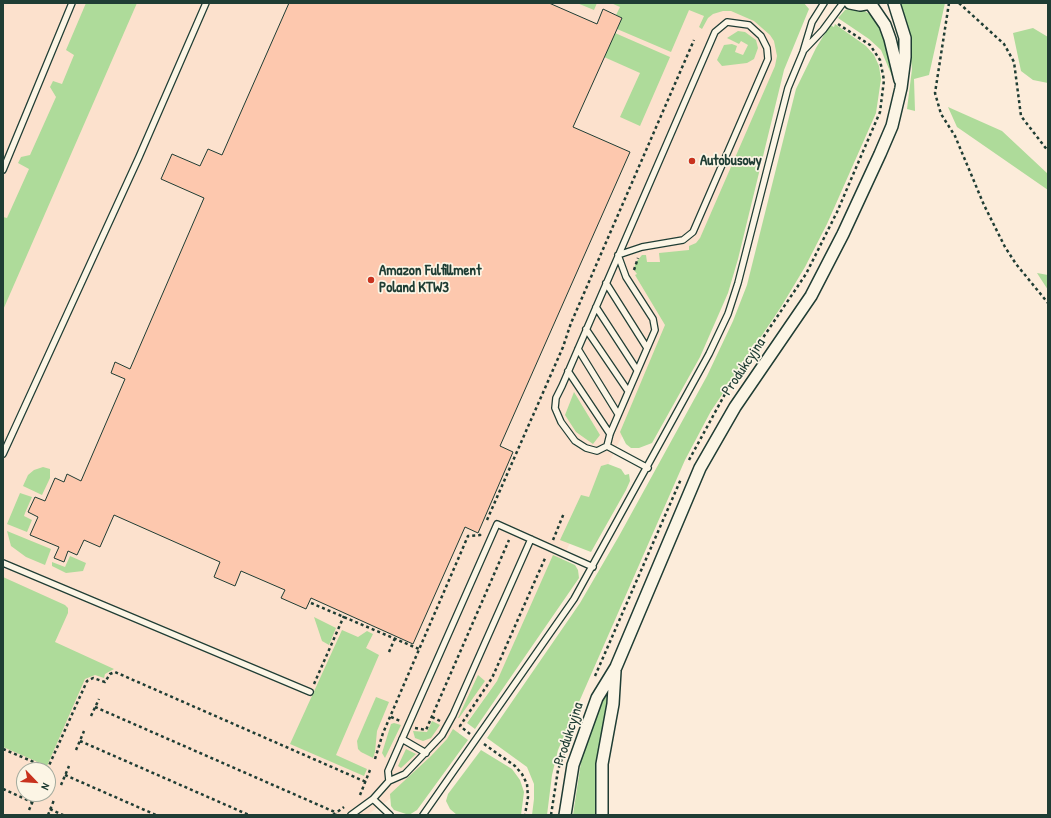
<!DOCTYPE html>
<style>
body{margin:0}
#map{position:relative;width:1051px;height:818px;overflow:hidden;background:#fcecda;font-family:"Patrick Hand",sans-serif}
canvas{display:block}
.frame{position:absolute;inset:0;border:4px solid #1f3d34;pointer-events:none}
.north{position:absolute;left:16px;top:762px;width:40px;height:40px;box-sizing:border-box;background:#fcf5e5;border:1px solid #a4ab9e;border-radius:50%;rotate:115deg;font-size:11px;font-weight:700;line-height:16px;text-align:center;color:#1f3d34}
.north::after{content:'';display:block;margin:auto;width:14px;height:18px;background:#c8321e;clip-path:polygon(50% 0,100% 100%,50% 72%,0 100%)}
</style>
<div id="map">
<canvas width="1051" height="818"></canvas>
<div class="frame"></div>
<div class="north">N</div>
</div>
<script>
const g = document.querySelector('canvas').getContext('2d');
g.lineJoin = 'round';
function paint(path, color) { g.fillStyle = color; g.fill(path, 'evenodd'); }
const shape = rows => new Path2D(rows.map(r => 'M' + r).join(''));
function stroke(path, color, width, dash) { g.strokeStyle = color; g.lineWidth = width; g.lineCap = dash ? 'butt' : 'round'; g.setLineDash(dash || []); g.stroke(path); }
function drawText(font, color, halo, rows, align = 'center') {
  g.font = font + ' "Patrick Hand",sans-serif'; g.lineWidth = 3.5; g.setLineDash([]); g.textBaseline = 'middle'; g.strokeStyle = halo; g.fillStyle = color; for (const [text, x, y, turn = 0] of rows) {
    g.save(); g.translate(x, y); g.rotate((+turn || 0) * Math.PI / 180); g.textAlign = isNaN(turn) ? turn : align; if (halo) g.strokeText(text, 0, 0); g.fillText(text, 0, 0); g.restore();
  }
}
paint(shape([
 [3,3,739,3,789,48,623,434,515,656,459,733,401,791,367,815,3,815],
 [24,770,48,770,48,794,24,794]
]), '#fce1cd');
paint(shape([
 [86,3,137,3,3,310,3,217,7,218,29,169,18,163,21,157,30,155,56,97,50,87,53,81,62,84,74,55,66,50],
 [577,3,597,3,594,10],
 [611,3,804,3,809,9,784,70,738,259,728,293,700,357,652,443,639,448,631,448,626,444,620,432,665,325,635,275,637,274,634,270,635,265,637,261,642,255,646,255,647,262,660,262,659,253,689,250,689,246,696,243,700,238,775,66,777,56,774,41,770,35,754,21,731,11,723,11,713,14,708,18,702,29,699,27,704,16,689,10,671,52,617,29,622,18,616,15,620,7],
 [900,3,945,3,929,75,914,79,915,111,907,109,912,69,907,22],
 [853,8,861,9,873,16,881,27,892,62,892,76,881,50,869,39,838,18,845,10],
 [835,24,866,46,874,55,879,66,881,79,876,113,827,224,805,267,781,307,711,411,685,460,558,750,552,775,547,815,532,815,534,799,534,784,527,767,487,738,580,603,619,536,707,376,733,321,747,285,796,89,816,48,830,25,834,27],
 [1033,28,1048,37,1048,83,1033,80,1021,71,1013,33],
 [738,31,745,32,756,40,758,48,754,59,747,63,722,66,717,60,724,45,732,44,737,46,735,52,743,55,748,45,741,41,739,44,727,38],
 [615,33,670,57,640,126,620,117,640,73,604,57],
 [948,107,1002,131,1048,174,1048,190,957,127],
 [1037,273,1048,275,1048,290],
 [574,392,600,435,593,444,576,432,565,415],
 [608,464,621,469,625,475,629,474,630,481,626,490,591,552,560,540,581,495,589,497,601,466],
 [43,467,50,469,50,478,42,495,23,486,28,475,34,470],
 [20,493,32,497,25,513,24,516,32,520,27,532,7,524],
 [7,531,51,549,45,565,26,557,11,546],
 [553,555,575,565,578,570,579,578,475,729,467,723,497,681],
 [70,556,86,563,83,571,66,573,52,566,52,562,65,567],
 [3,577,65,605,68,608,68,613,55,642,114,669,105,674,104,678,95,675,85,679,47,766,3,747],
 [314,617,336,628,329,645,322,641],
 [342,630,358,637,367,631,373,634,366,648,379,655,336,755,367,769,364,776,290,744],
 [478,675,485,681,459,718,458,718],
 [605,696,608,697,598,752,595,786,595,815,573,815,581,762,588,737],
 [376,697,389,702,377,731,375,752,373,758,361,752,358,749,357,741],
 [432,721,440,725,431,738,423,741,415,738,413,731,427,732],
 [394,723,401,725,385,758,382,753,391,724],
 [453,729,468,740,417,810,409,815,394,810,391,806,390,794,431,756,447,739],
 [406,749,416,754,401,768,398,766],
 [481,750,512,769,520,780,524,792,521,815,457,815,450,809,446,801,448,794]
]), '#aedb9a');
const building = shape([
 [289,3,549,3,597,24,603,9,622,18,573,127,630,152,500,446,513,452,478,533,465,527,413,644,311,598,306,609,281,598,285,590,241,571,235,586,214,577,220,562,114,515,100,547,84,540,77,555,68,551,64,562,54,558,59,547,30,535,38,517,28,512,35,497,45,501,55,478,64,482,67,474,81,481,125,379,111,373,115,362,130,369,204,198,161,179,172,154,200,166,208,149,222,155,289,3]
]);
paint(building, '#fdc8ae');
stroke(building, '#1f3d34', 1);
const lane = shape([
 [804,50,823,30,843,3],
 [3,170,72,3],
 [606,283,647,348],
 [596,307,637,370],
 [586,329,628,391],
 [578,349,618,414],
 [568,371,610,434],
 [562,386,556,398,555,408,561,422,575,441,586,448,597,451,607,446,610,434,655,330,653,319,626,277,618,255,642,247,683,240,693,232,768,59,767,48,761,36,749,25,727,22,715,32,562,386],
 [607,446,648,468],
 [3,454,139,157,206,3],
 [3,563,310,692],
 [402,739,426,753],
 [389,781,388,771,497,524,593,567],
 [373,799,390,815],
 [351,815,373,799,389,781,405,774,442,735,453,715,531,539],
 [423,815,574,599,709,354,728,314,738,283,788,88,803,52,812,22,824,3]
]);
const street = shape([
 [850,3,860,5,871,3],
 [870,3,885,25,890,39,900,80],
 [565,815,573,765,597,698,616,667,700,468,735,407,811,296,843,234,880,154,892,126,901,88,905,57,905,38,894,3],
 [602,815,602,764,613,704,615,671]
]);
stroke(lane, '#1f3d34', 8);
stroke(street, '#1f3d34', 14);
stroke(shape([
 [949,3,935,93,941,114,955,136,984,205,1005,247,1016,264,1048,303],
 [959,3,1004,44,1014,62,1021,116,1048,151],
 [634,270,638,258],
 [689,460,725,394,806,274,837,212,880,112,884,80,880,60,870,45,838,24],
 [487,520,563,347,571,323,694,40],
 [553,540,564,513],
 [311,603,419,649],
 [389,652,395,638],
 [595,676,681,479],
 [314,684,344,616],
 [95,707,337,813],
 [91,716,99,699],
 [391,717,400,721],
 [432,717,440,721],
 [415,728,426,730,509,540],
 [470,734,460,726,492,678,546,556],
 [80,741,249,815],
 [484,744,515,766,522,774,527,784,528,797,525,815],
 [3,749,48,768],
 [76,750,84,731],
 [375,759,383,733,468,536,480,535,481,534],
 [47,770,87,681,93,678,105,682,110,674,115,672,366,782],
 [65,775,156,815],
 [61,785,69,766],
 [3,789,32,802],
 [360,795,370,770],
 [50,809,63,815],
 [29,810,36,794],
 [48,815,54,800],
 [333,815,344,807],
 [551,815,558,770,573,727]
]), '#1f3d34', 2.5, [3, 3]);
stroke(lane, '#fcf5e5', 5.5);
stroke(street, '#fcf5e5', 11);
for (const [x, y, r, color] of [
 [692,161,4,"#c8321e"],
 [371,280,4,"#c8321e"]
]) { const dot = new Path2D(); dot.arc(x, y, r, 0, 2 * Math.PI); g.fillStyle = color; g.fill(dot); stroke(dot, '#fcf5e5', 1.5); }
drawText('bold 15px', '#1f3d34', '#fcf5e5', [
 ["Autobusowy",700,161],
 ["Amazon Fulfillment",379,271],
 ["Poland KTW3",379,288]
], 'left');
drawText('15px', '#1f3d34', '#fcf5e5', [
 ["Produkcyjna",744,367,-56],
 ["Produkcyjna",569,734,-72]
]);
</script>
